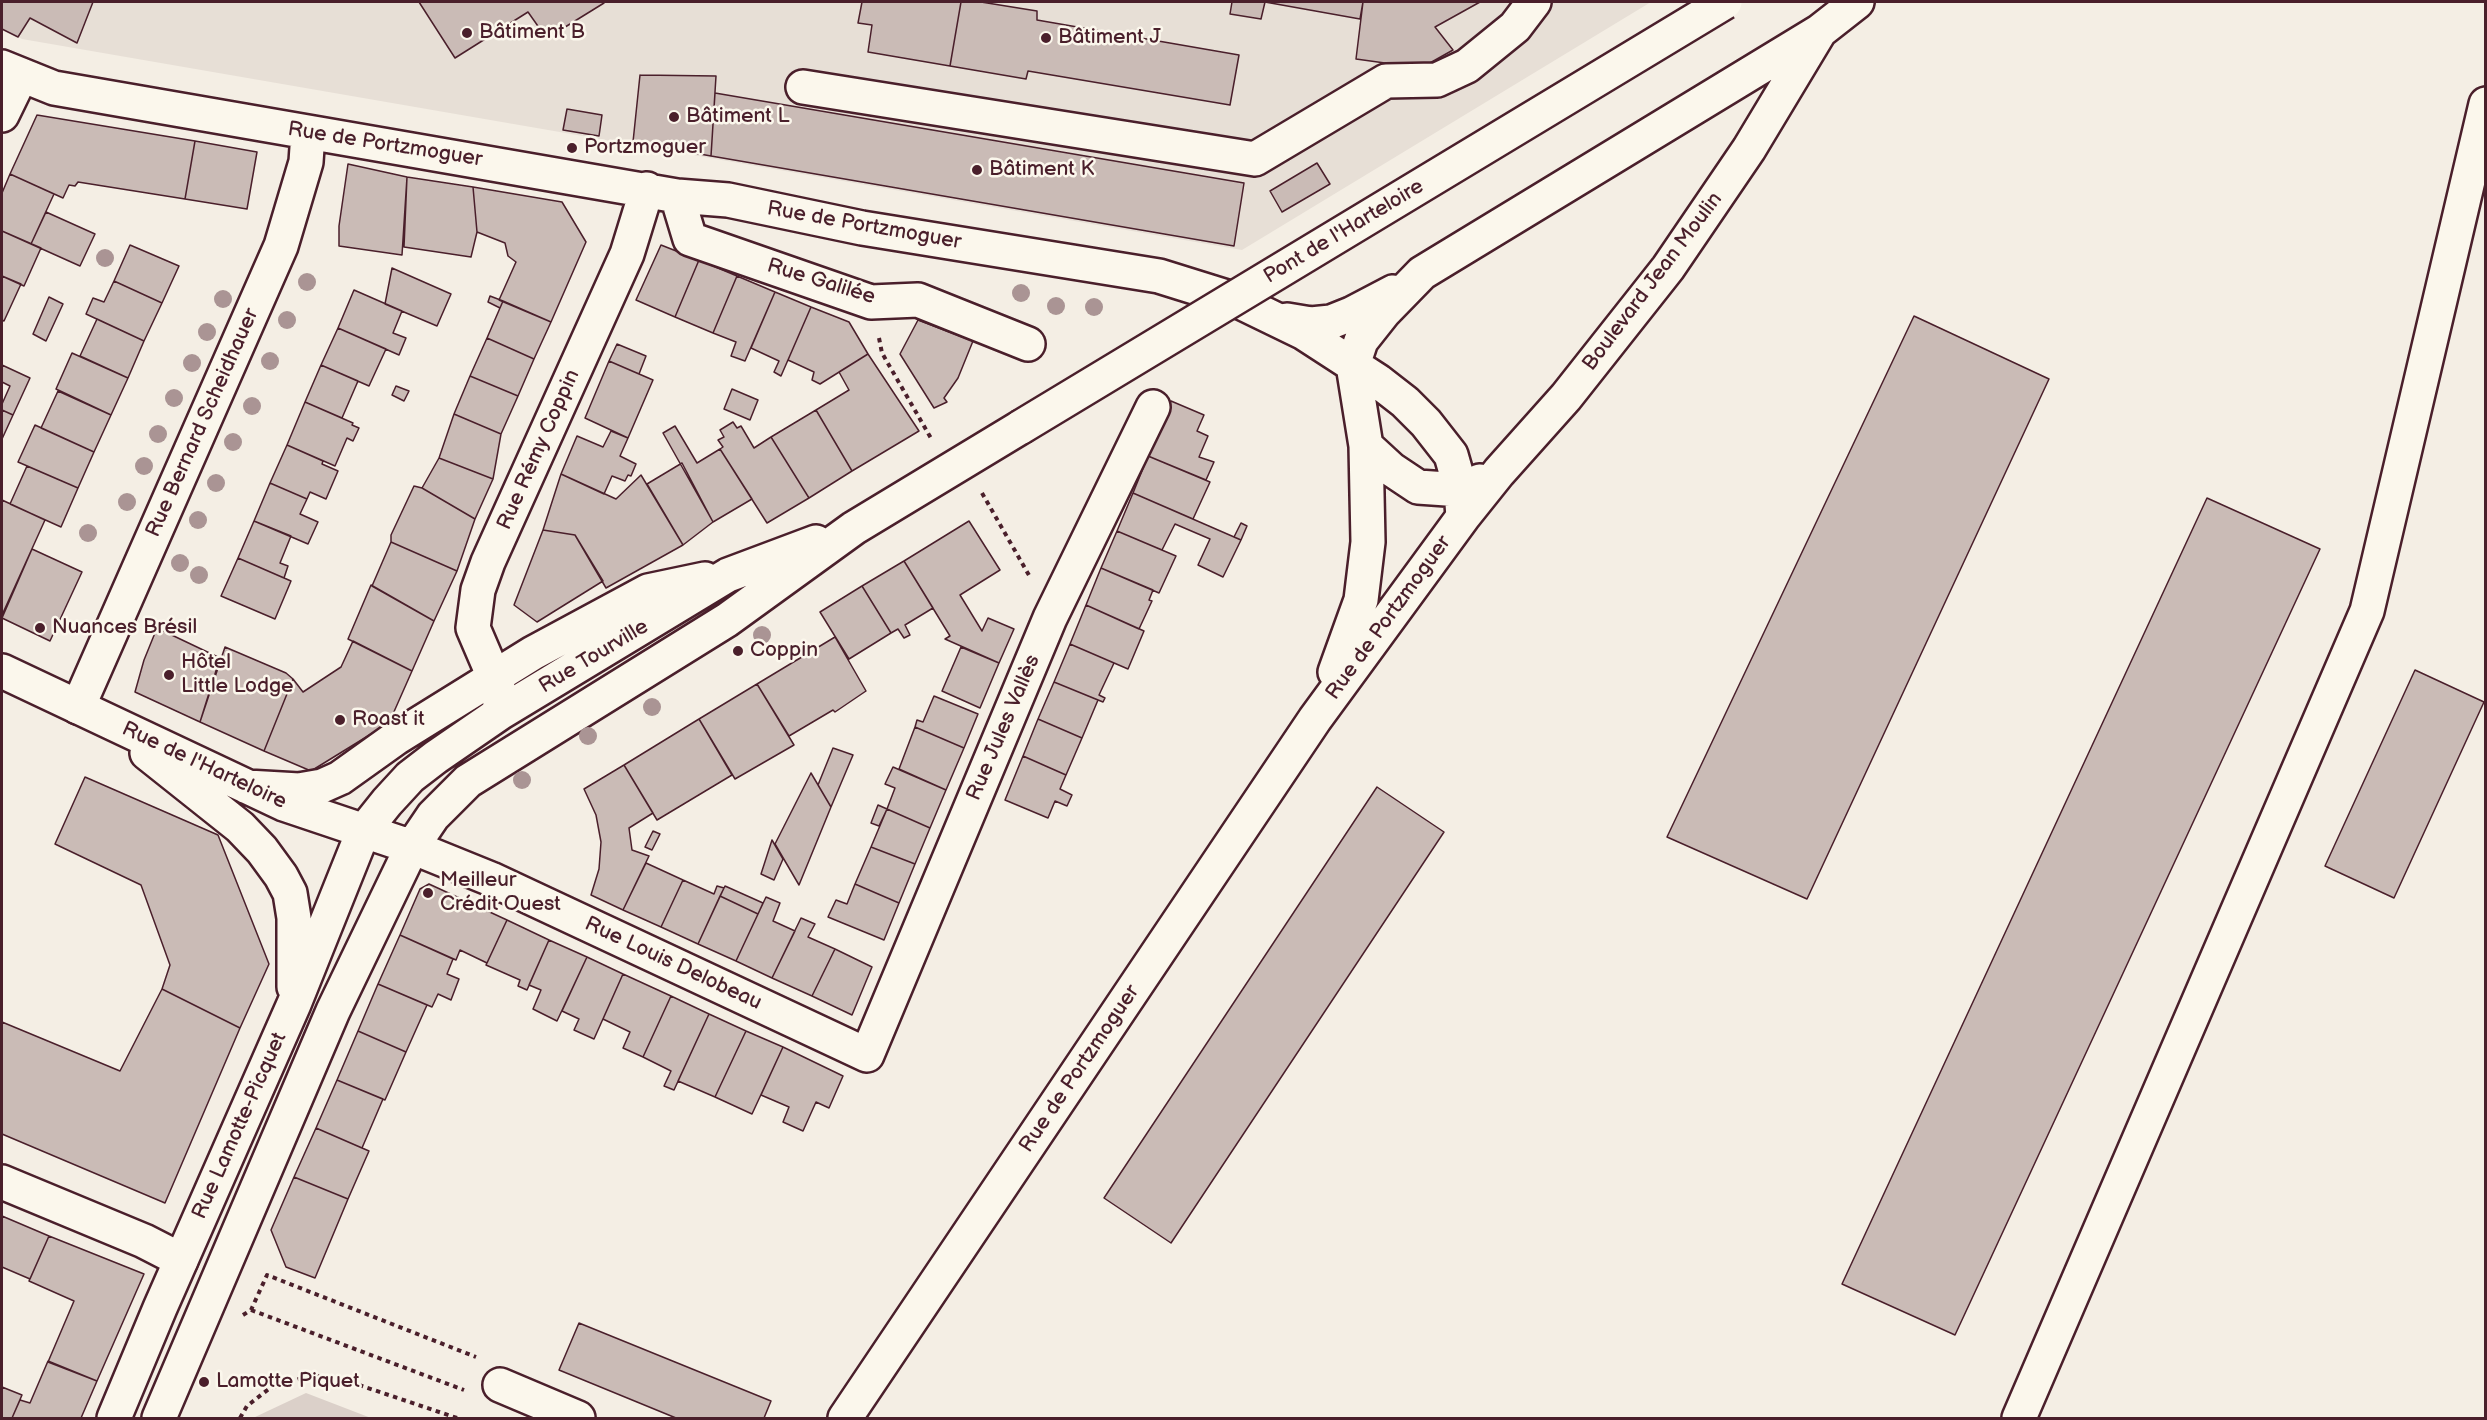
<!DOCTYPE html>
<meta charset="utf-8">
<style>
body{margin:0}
#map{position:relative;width:2487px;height:1420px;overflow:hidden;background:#f4eee4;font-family:"Balsamiq Sans",sans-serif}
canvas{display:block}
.frame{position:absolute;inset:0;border:3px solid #4a1f2b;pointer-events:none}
</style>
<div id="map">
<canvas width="2487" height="1420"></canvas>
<div class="frame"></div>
</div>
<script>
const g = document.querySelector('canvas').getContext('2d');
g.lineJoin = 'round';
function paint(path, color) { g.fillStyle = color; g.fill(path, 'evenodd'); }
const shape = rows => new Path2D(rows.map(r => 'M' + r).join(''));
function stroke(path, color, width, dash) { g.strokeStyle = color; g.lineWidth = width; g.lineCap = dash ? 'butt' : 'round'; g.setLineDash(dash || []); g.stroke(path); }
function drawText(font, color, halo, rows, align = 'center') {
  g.font = font + ' "Balsamiq Sans",sans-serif'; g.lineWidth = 5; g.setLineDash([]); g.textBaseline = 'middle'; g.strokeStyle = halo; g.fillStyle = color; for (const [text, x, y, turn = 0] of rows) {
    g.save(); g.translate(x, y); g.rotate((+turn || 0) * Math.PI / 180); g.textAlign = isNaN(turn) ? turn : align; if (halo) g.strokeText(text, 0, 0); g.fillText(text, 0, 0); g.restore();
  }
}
paint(shape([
 [2,2,1651,2,1242,250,22,39,2,29]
]), '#e7dfd6');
paint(shape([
 [306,1393,371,1418,253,1418]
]), '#dbd0c9');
const building = shape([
 [2,2,93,2,77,43,30,18,18,37,2,29,2,2],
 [419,2,603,2,604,3,549,37,543,27,540,29,528,12,455,58,419,2],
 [862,2,961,2,950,66,868,52,872,25,858,23,862,2],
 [961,2,981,2,1037,11,1037,20,1239,55,1230,105,1028,71,1026,79,950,66,961,2],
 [1232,2,1363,2,1360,19,1265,2,1261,19,1230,14,1232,2],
 [1363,2,1480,2,1435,27,1453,50,1421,68,1356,59,1363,2],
 [640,75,716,76,711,156,633,142,640,75],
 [715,93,1244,183,1234,246,711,156,715,93],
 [567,109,602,115,599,136,563,130,567,109],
 [37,115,195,141,185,199,78,182,75,186,69,185,63,198,10,174,37,115],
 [195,141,257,152,247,209,185,199,195,141],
 [1317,163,1330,184,1282,212,1270,191,1317,163],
 [348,164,407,177,402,255,339,246,339,226,348,164],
 [10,174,54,194,31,244,2,231,2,193,10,174],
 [407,177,473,187,477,232,471,257,404,247,407,177],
 [473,187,562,202,586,242,551,322,499,300,516,262,508,256,505,243,477,232,473,187],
 [46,212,95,234,80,266,31,244,46,212],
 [2,231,41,248,24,286,2,276,2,231],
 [130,245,179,266,162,303,114,281,130,245],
 [661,245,699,260,675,317,636,300,661,245],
 [699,260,737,276,713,333,675,317,699,260],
 [392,268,451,294,437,326,385,304,392,268],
 [2,276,21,284,4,321,2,320,2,276],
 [737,276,775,292,745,361,731,356,736,342,713,333,737,276],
 [114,281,162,303,144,341,86,314,93,298,104,302,114,281],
 [354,290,402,311,393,333,406,338,399,355,338,328,354,290],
 [775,292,811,307,781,376,774,372,779,361,751,348,775,292],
 [490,296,503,301,500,308,488,302,490,296],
 [49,297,63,304,46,341,33,334,49,297],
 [503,301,551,322,534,359,487,338,503,301],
 [811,307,849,322,868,354,820,384,812,380,814,372,788,360,811,307],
 [1914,316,2049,379,1807,899,1667,837,1914,316],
 [97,319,144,341,128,378,80,356,97,319],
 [918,320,973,341,958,378,944,398,947,402,934,408,900,354,918,320],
 [338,328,386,349,369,386,321,365,338,328],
 [487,338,534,359,518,396,470,376,487,338],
 [617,344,646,356,639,374,609,361,617,344],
 [72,353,128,378,111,415,56,389,72,353],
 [868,354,919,431,852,471,816,410,849,390,839,372,868,354],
 [609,361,653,380,628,438,585,418,609,361],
 [2,365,30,378,13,415,2,410,2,404,10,386,2,382,2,365],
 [321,365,358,381,342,418,305,402,321,365],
 [470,376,518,396,501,434,454,414,470,376],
 [396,386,409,391,404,401,392,395,396,386],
 [732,389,758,400,750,420,724,409,732,389],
 [58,391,111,415,94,452,41,428,58,391],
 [1171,401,1204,415,1197,431,1208,436,1199,457,1214,462,1206,480,1148,456,1171,401],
 [305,402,353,423,352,425,359,428,353,441,347,438,335,466,287,445,305,402],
 [2,410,13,415,2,439,2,410],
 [816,410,852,471,809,498,771,437,816,410],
 [454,414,501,434,493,479,439,458,454,414],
 [733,422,737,428,741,426,754,448,771,437,809,498,767,523,720,449,723,447,718,440,724,437,720,430,733,422],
 [35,425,94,452,78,488,18,462,35,425],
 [675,426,697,463,720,449,752,499,713,522,663,433,675,426],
 [611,431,628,438,620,456,636,464,631,476,628,475,625,481,612,476,604,494,561,474,577,436,603,447,611,431],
 [287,445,323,461,322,464,338,471,326,499,310,492,307,499,270,483,287,445],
 [1148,456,1210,482,1193,519,1133,493,1148,456],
 [439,458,493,479,475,519,422,488,439,458],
 [682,463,713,522,683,545,647,484,682,463],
 [27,466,78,488,61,527,10,504,27,466],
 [561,474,616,499,641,475,683,545,606,588,575,535,543,530,561,474],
 [270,483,307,499,300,514,318,522,308,544,254,521,270,483],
 [414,486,422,488,475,519,457,571,391,542,391,535,414,486],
 [1133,493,1241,540,1223,577,1198,565,1210,539,1175,524,1162,550,1117,531,1133,493],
 [2207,498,2320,549,1955,1335,1842,1284,2207,498],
 [2,500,45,520,2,615,2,500],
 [254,521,291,536,280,563,288,566,284,578,238,558,254,521],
 [969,521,1000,570,960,595,982,631,988,618,1014,629,999,663,945,639,950,636,904,561,969,521],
 [1241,523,1247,526,1241,540,1234,537,1241,523],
 [543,530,575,535,603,581,537,622,514,605,543,530],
 [1117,531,1176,556,1159,593,1101,568,1117,531],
 [391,542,457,571,434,621,372,586,391,542],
 [32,549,82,572,50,641,2,618,32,549],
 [238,558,291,581,275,619,221,596,238,558],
 [904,561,933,608,905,625,910,635,904,638,898,629,891,633,862,586,904,561],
 [1101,568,1153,590,1149,600,1152,601,1139,629,1086,605,1101,568],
 [371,585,434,621,412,671,348,639,371,585],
 [862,586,891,633,849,659,820,612,862,586],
 [1086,605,1144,631,1128,669,1070,644,1086,605],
 [157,628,220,658,200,722,135,692,144,660,157,628],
 [835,637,866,691,835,712,833,710,789,736,757,684,835,637],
 [353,641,412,671,389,723,311,771,264,751,293,679,303,692,341,667,353,641],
 [1070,644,1114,663,1099,695,1105,698,1103,702,1054,682,1070,644],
 [225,647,286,673,293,679,264,751,200,722,225,647],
 [961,647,999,663,980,708,942,691,961,647],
 [2415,670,2484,702,2394,898,2325,866,2415,670],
 [1054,682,1098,700,1082,738,1038,719,1054,682],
 [757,684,794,745,735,779,699,719,757,684],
 [934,696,978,714,964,748,915,727,917,720,923,722,934,696],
 [699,719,732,775,657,820,624,765,699,719],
 [1038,719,1082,738,1066,775,1023,756,1038,719],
 [915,727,964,748,946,790,899,769,915,727],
 [833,748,853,755,831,807,818,785,833,748],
 [1023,756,1066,775,1060,789,1072,795,1067,806,1055,801,1048,818,1005,800,1023,756],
 [624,765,653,813,629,828,632,850,649,856,623,910,591,895,599,869,601,842,596,815,584,789,624,765],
 [893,767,946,790,930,828,887,809,895,788,885,784,893,767],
 [811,773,831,807,799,885,775,844,811,773],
 [85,777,218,835,269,964,240,1028,162,989,170,965,141,885,55,844,85,777],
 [1377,787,1444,832,1171,1243,1104,1198,1377,787],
 [878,805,887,809,879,826,871,823,878,805],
 [887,809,930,828,915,864,871,847,887,809],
 [653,831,660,834,652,850,645,847,653,831],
 [772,840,783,859,774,880,761,874,772,840],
 [871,847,915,864,899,903,855,884,871,847],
 [646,863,683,880,661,927,623,910,646,863],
 [683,880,714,894,717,886,724,888,698,944,661,927,683,880],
 [429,884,507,920,487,963,460,950,456,960,400,935,420,889,429,884],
 [855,884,899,903,884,940,828,917,836,900,847,904,855,884],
 [725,886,763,903,758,914,720,896,725,886],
 [720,896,758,914,736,961,698,944,720,896],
 [766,897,780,903,773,921,795,931,772,978,736,961,766,897],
 [801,918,815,924,808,937,835,949,812,996,772,978,801,918],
 [507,920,549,940,527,990,518,986,520,980,486,965,507,920],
 [400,935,453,959,447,974,459,979,451,1000,438,994,432,1007,378,984,400,935],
 [549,940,587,957,557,1021,533,1009,541,990,529,985,549,940],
 [835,949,872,967,852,1015,812,996,835,949],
 [587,957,623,974,594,1039,574,1030,579,1019,562,1011,587,957],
 [623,974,671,996,643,1057,623,1048,630,1032,603,1019,623,974],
 [378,984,427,1005,406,1052,358,1031,378,984],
 [162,989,240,1028,165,1203,2,1134,2,1022,120,1071,162,989],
 [671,996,709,1014,674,1090,664,1086,671,1071,643,1057,671,996],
 [709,1014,746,1031,715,1097,678,1081,709,1014],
 [358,1031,406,1052,385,1100,337,1080,358,1031],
 [746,1031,783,1047,752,1114,715,1097,746,1031],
 [783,1047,843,1076,829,1108,816,1102,803,1131,783,1122,789,1107,761,1095,783,1047],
 [337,1080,383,1099,362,1148,316,1128,337,1080],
 [316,1128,369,1151,348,1199,294,1177,316,1128],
 [294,1177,348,1199,315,1278,286,1267,271,1230,294,1177],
 [2,1216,49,1236,30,1279,2,1267,2,1216],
 [49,1236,144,1274,97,1381,48,1362,74,1301,29,1281,49,1236],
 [579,1323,771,1401,764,1418,676,1418,559,1370,579,1323],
 [48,1361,97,1381,81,1418,12,1418,20,1400,30,1403,48,1361],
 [2,1387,22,1395,12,1418,2,1418,2,1387]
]);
paint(building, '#cabbb6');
stroke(building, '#4a1f2b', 1.5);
const minor = shape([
 [2,67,54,88,677,196,728,200,862,228,1159,276,1236,300,1304,333,1378,381,1405,402,1426,423,1451,455,1461,490,1463,517],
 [803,87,1255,159,1386,81,1437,80,1467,66,1515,27,1534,2],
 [2,115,21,76],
 [677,196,690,239,871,302,918,300,1028,344],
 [1287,320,1311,324,1331,322,1351,314,1393,292],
 [1366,446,1391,469,1418,487,1461,490,1480,481],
 [1335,672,1361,600,1368,542,1366,446,1353,365,1361,341,1384,312,1422,273,1820,31,1857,2],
 [500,705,499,691,494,677,473,628,478,590,488,562,627,254,647,189],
 [78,707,281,246,306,162,308,133],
 [412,847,491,879,867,1055,1050,618,1153,407],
 [2,1182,144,1241,181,1260],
 [500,1385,578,1418],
 [845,1418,1315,719,1463,517,1499,472,1566,397,1668,268,1749,149,1820,31],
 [2019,1418,2367,611,2486,104]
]);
const major = shape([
 [2,671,284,804,412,847],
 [147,753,240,827,262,850,281,876,290,893,294,918,294,987],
 [247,787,299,790,322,786,340,778,396,738,533,653,648,591,705,579],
 [114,1418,160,1308,294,1004,363,832,387,802,410,777,436,757,500,713,728,575,816,542],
 [159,1418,333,1011,412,847,433,816,468,781,727,620,854,528,1021,427]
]);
stroke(minor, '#4a1f2b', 38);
stroke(major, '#4a1f2b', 38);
stroke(shape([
 [879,338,882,353,932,440],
 [982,493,1030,577],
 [251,1310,464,1390],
 [243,1315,251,1310,267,1275,476,1357],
 [240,1418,247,1406,270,1388,312,1375,359,1385,457,1418]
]), '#4a1f2b', 4, [4.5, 4.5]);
stroke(minor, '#fbf7ec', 33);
stroke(major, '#fbf7ec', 33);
const majorBridge = shape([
 [1021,427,1725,2]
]);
stroke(majorBridge, '#4a1f2b', 38, []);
stroke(majorBridge, '#fbf7ec', 33);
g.fillStyle = '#aa9494';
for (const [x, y] of [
 [105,258],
 [307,282],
 [1021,293],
 [223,299],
 [1056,306],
 [1094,307],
 [287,320],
 [207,332],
 [270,361],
 [192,363],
 [174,398],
 [252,406],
 [158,434],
 [233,442],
 [144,466],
 [216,483],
 [127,502],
 [198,520],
 [88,533],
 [180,563],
 [199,575],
 [762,635],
 [652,707],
 [588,736],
 [522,780]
]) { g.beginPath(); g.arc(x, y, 9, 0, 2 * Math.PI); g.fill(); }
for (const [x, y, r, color] of [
 [467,33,6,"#4a1f2b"],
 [1046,38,6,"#4a1f2b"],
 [674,117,6,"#4a1f2b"],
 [572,148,6,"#4a1f2b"],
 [977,170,6,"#4a1f2b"],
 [40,628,6,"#4a1f2b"],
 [738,651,6,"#4a1f2b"],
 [169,675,6,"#4a1f2b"],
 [340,720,6,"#4a1f2b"],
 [428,893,6,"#4a1f2b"],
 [204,1382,6,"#4a1f2b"]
]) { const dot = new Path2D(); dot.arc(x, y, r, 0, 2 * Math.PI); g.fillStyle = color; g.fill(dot); stroke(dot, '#fbf7ec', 2); }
drawText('21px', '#4a1f2b', '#fbf7ec', [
 ["Bâtiment B",479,33],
 ["Bâtiment J",1058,38],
 ["Bâtiment L",686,117],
 ["Portzmoguer",584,148],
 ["Bâtiment K",989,170],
 ["Nuances Brésil",52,628],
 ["Coppin",750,651],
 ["Hôtel",181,663],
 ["Little Lodge",181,687],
 ["Roast it",352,720],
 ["Meilleur",440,881],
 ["Crédit Ouest",440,905],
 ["Lamotte Piquet",216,1382]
], 'left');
drawText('21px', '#4a1f2b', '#fbf7ec', [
 ["Rue de Portzmoguer",385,145,9],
 ["Rue de Portzmoguer",864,226,10],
 ["Pont de l'Harteloire",1344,232,-31],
 ["Rue Galilée",821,282,17],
 ["Boulevard Jean Moulin",1653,282,-53],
 ["Rue Bernard Scheidhauer",203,423,-66],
 ["Rue Rémy Coppin",539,450,-66],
 ["Rue de Portzmoguer",1389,618,-54],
 ["Rue Tourville",594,657,-31],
 ["Rue Jules Vallès",1004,728,-67],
 ["Rue de l'Harteloire",204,766,25],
 ["Rue Louis Delobeau",673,964,25],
 ["Rue de Portzmoguer",1080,1069,-56],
 ["Rue Lamotte-Picquet",240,1126,-66]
]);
</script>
